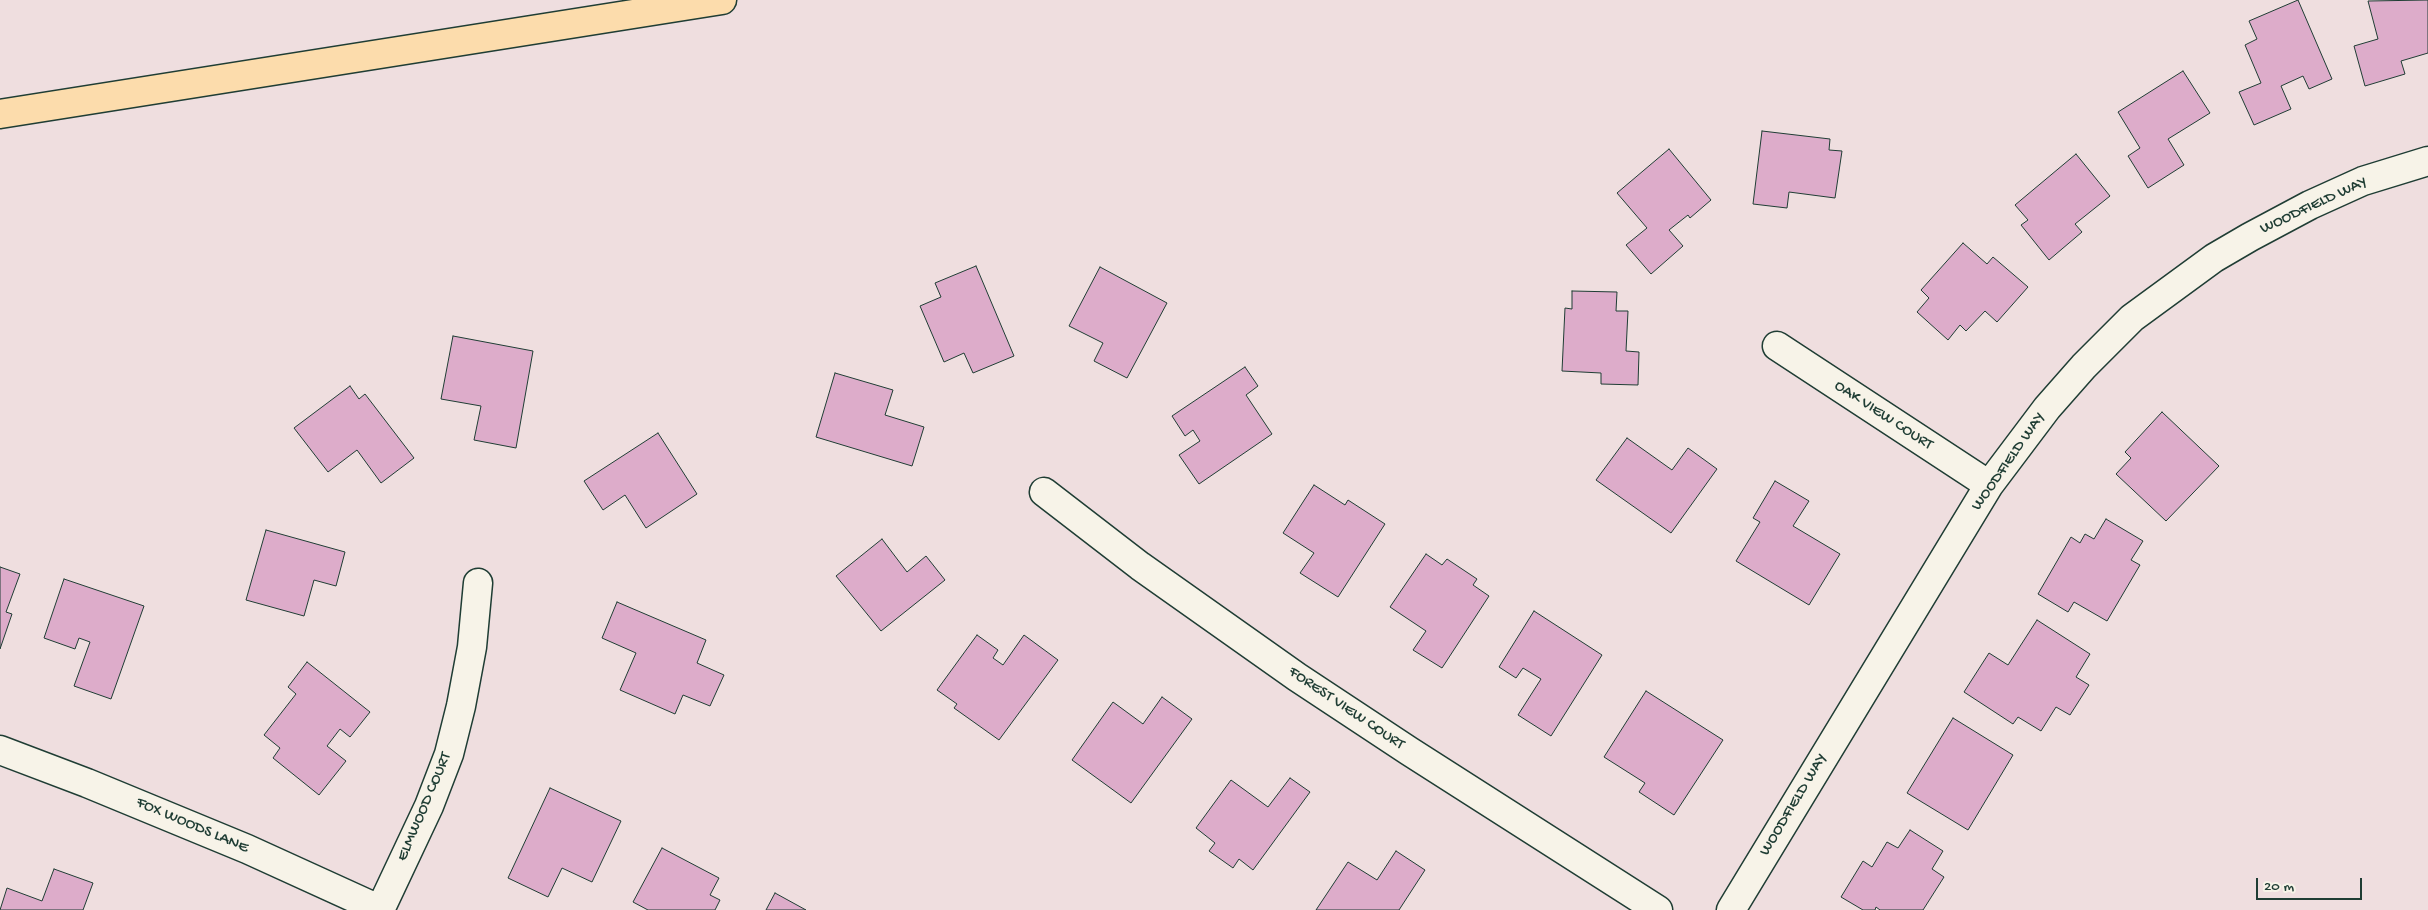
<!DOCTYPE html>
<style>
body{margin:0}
#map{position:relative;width:2428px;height:910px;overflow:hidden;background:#efdedf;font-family:"Gochi Hand",sans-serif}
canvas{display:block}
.scale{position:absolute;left:2256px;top:878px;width:106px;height:22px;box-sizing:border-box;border:2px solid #1f3d34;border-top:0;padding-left:6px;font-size:15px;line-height:18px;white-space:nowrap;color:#1f3d34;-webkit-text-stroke:4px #f7f3e8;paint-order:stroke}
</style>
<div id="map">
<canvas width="2428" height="910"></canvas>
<div class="scale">20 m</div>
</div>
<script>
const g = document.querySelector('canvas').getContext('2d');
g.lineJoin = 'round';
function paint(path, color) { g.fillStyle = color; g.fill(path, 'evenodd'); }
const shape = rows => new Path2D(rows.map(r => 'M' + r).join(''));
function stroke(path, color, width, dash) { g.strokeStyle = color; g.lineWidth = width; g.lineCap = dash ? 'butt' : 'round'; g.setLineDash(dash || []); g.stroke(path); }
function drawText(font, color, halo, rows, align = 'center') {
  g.font = font + ' "Gochi Hand",sans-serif'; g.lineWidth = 4.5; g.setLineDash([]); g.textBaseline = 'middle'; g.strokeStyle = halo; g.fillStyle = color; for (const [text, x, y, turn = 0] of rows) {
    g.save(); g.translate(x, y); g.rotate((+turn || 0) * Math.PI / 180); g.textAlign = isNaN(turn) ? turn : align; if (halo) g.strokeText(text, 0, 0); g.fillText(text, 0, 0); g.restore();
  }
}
const building = shape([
 [2298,0,2332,79,2309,89,2303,76,2281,86,2291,109,2254,125,2239,92,2261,83,2245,45,2257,39,2249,21,2298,0],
 [2428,0,2428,53,2401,61,2405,74,2365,86,2354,46,2378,39,2368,1,2428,0],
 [2183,71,2210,113,2168,139,2184,165,2148,188,2128,156,2140,148,2118,112,2183,71],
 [1762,131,1830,139,1829,150,1842,151,1835,198,1789,192,1787,208,1753,204,1762,131],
 [1669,149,1711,200,1690,218,1688,215,1669,230,1683,246,1651,274,1626,245,1647,228,1617,193,1669,149],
 [2076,154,2110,196,2075,224,2082,232,2049,260,2021,225,2028,220,2015,205,2076,154],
 [1963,243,1987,264,1993,257,2028,287,1997,322,1985,311,1966,331,1960,325,1948,340,1917,312,1929,298,1921,290,1963,243],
 [976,266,1014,356,973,373,964,353,944,362,920,306,941,297,935,283,976,266],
 [1100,267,1167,303,1127,378,1094,361,1103,343,1069,326,1100,267],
 [1572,291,1617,292,1616,311,1628,311,1626,351,1639,352,1638,385,1601,384,1601,373,1562,371,1565,308,1572,309,1572,291],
 [453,336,533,351,516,448,474,440,481,406,441,399,453,336],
 [1245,367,1258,386,1246,395,1272,434,1199,484,1179,455,1200,441,1193,430,1185,436,1172,416,1245,367],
 [835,373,893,390,885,415,924,427,912,466,816,437,835,373],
 [350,386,359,399,365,394,414,458,381,483,357,450,328,472,294,428,350,386],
 [2162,412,2219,466,2166,521,2116,474,2131,458,2125,452,2162,412],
 [658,433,697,494,646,528,625,495,603,510,584,481,658,433],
 [1627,438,1672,470,1688,448,1717,469,1671,533,1596,480,1627,438],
 [1775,481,1809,501,1793,526,1840,554,1809,605,1736,561,1760,522,1753,518,1775,481],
 [1314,485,1345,505,1348,500,1385,524,1338,597,1300,573,1314,553,1283,533,1314,485],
 [2106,519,2143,541,2131,560,2140,565,2107,621,2074,602,2068,612,2038,594,2071,537,2080,543,2085,534,2094,539,2106,519],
 [266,530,345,552,336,586,314,580,304,616,246,600,266,530],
 [882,539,907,572,926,556,945,580,881,631,836,576,882,539],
 [1426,554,1442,565,1447,559,1477,579,1473,585,1489,596,1442,668,1413,650,1426,631,1390,607,1426,554],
 [0,567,20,574,6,612,12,614,0,649,0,567],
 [64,579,144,606,111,699,74,686,90,642,79,638,75,649,44,638,64,579],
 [617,602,706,640,697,663,724,675,710,706,683,695,675,714,620,690,636,653,602,638,617,602],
 [1534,611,1602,655,1551,736,1518,715,1541,679,1523,668,1516,678,1499,667,1534,611],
 [2037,620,2090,654,2076,677,2089,685,2070,715,2056,707,2041,731,2018,717,2013,724,1964,692,1989,653,2008,665,2037,620],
 [977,635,998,650,993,658,1003,665,1024,635,1058,660,999,740,954,708,957,704,937,690,977,635],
 [307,662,370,712,350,737,340,729,327,746,346,761,319,795,273,758,280,748,264,735,296,694,288,687,307,662],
 [1646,691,1723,740,1674,815,1639,792,1645,783,1604,757,1646,691],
 [1162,697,1192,719,1131,803,1072,760,1113,702,1143,724,1162,697],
 [1953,718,2013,755,1968,830,1907,793,1953,718],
 [1290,778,1310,792,1253,870,1239,859,1233,868,1209,851,1215,843,1196,828,1231,780,1268,807,1290,778],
 [550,788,621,821,592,882,562,868,548,897,508,878,550,788],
 [1910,830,1943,851,1932,869,1944,877,1923,910,1880,910,1876,907,1875,910,1863,910,1841,897,1863,861,1872,867,1887,842,1898,848,1910,830],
 [662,848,719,878,710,895,720,900,715,910,648,910,633,902,662,848],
 [1396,851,1425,870,1399,910,1316,910,1348,862,1377,880,1396,851],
 [54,869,93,883,83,910,0,910,7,888,42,901,54,869],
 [775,893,806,910,766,910,775,893]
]);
paint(building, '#ddacca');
stroke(building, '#1f3d34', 1);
const minor = shape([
 [1777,346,1989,485],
 [1044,492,1140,566,1297,677,1409,751,1658,910],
 [0,750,87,783,247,849,381,910],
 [380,910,429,806,449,754,461,706,472,647,478,583],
 [1731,910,1989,485,2047,408,2084,366,2132,318,2214,258,2250,237,2310,205,2363,181,2428,161]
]);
const highway = shape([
 [0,114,722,0]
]);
stroke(minor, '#1f3d34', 31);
stroke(highway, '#1f3d34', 31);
stroke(minor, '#f7f3e8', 28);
stroke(highway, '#fcdcac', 28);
drawText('16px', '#1f3d34', '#f7f3e8', [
 ["WOODFIELD WAY",2314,206,-25],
 ["OAK VIEW COURT",1883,416,33],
 ["WOODFIELD WAY",2009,462,-55],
 ["FOREST VIEW COURT",1346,709,34],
 ["WOODFIELD WAY",1794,805,-59],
 ["ELMWOOD COURT",425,807,-67],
 ["FOX WOODS LANE",192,826,23]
]);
</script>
